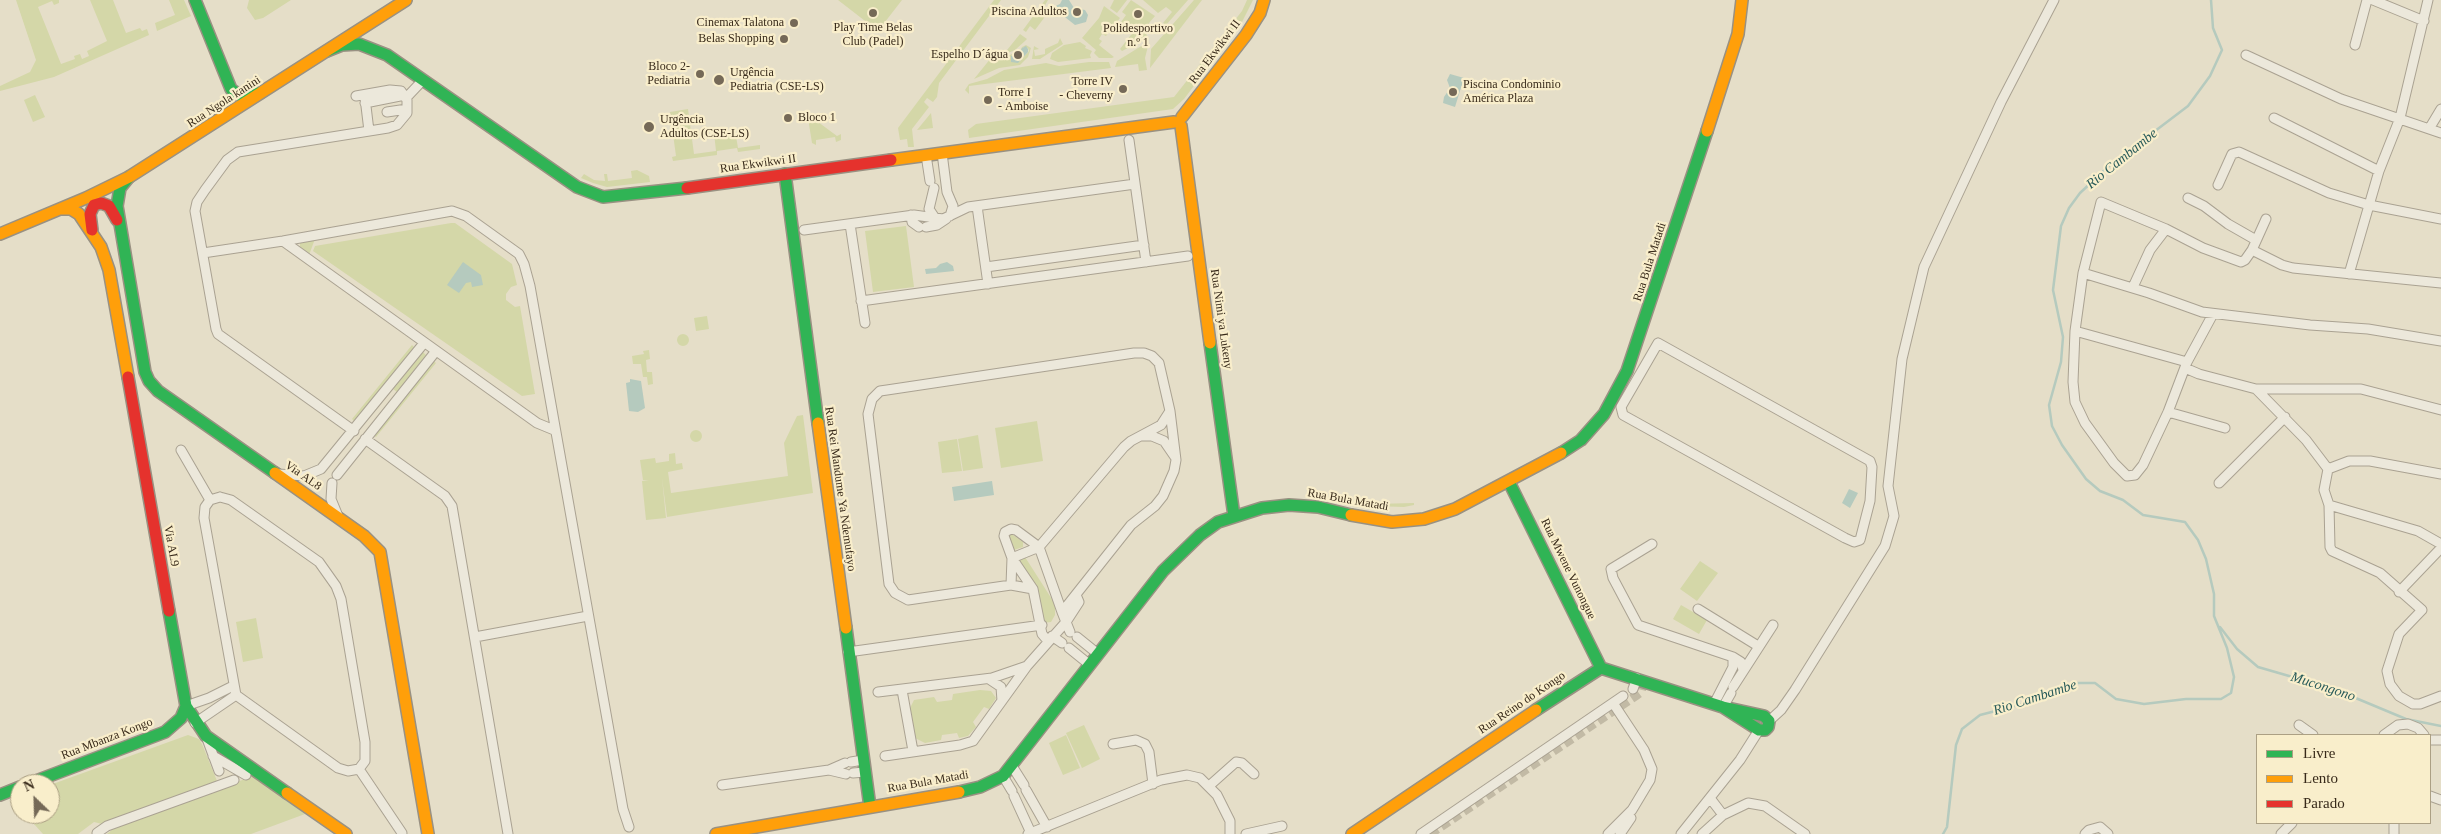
<!DOCTYPE html>
<meta charset="utf-8">
<style>
body{margin:0}
#map{position:relative;width:2441px;height:834px;overflow:hidden;background:#e5dec8;font-family:Georgia,serif}
canvas{display:block}
.legend{position:absolute;left:2256px;top:734px;width:175px;height:90px;box-sizing:border-box;background:#f9eecb;border:1px solid #aca084;margin:0;padding:6px 9px;list-style:none;font-size:15px;color:#382a1a}
.legend li{display:flex;align-items:center;gap:10px;height:25px}
.legend b{width:25px;border:1px solid #aca084}
.north{position:absolute;left:10px;top:774px;width:50px;height:50px;box-sizing:border-box;background:#f9eecb;border:1px solid #aca084;border-radius:50%;rotate:336deg;font-size:14px;font-weight:700;line-height:20px;text-align:center;color:#382a1a}
.north::after{content:'';display:block;margin:auto;width:18px;height:22px;background:#756957;clip-path:polygon(50% 0,100% 100%,50% 72%,0 100%)}
</style>
<div id="map">
<canvas width="2441" height="834"></canvas>
<ul class="legend">
<li><b style="height:6px;background:#30b455"></b>Livre</li>
<li><b style="height:6px;background:#ff9f0a"></b>Lento</li>
<li><b style="height:6px;background:#e5322d"></b>Parado</li>
</ul>
<div class="north">N</div>
</div>
<script>
const g = document.querySelector('canvas').getContext('2d');
g.lineJoin = 'round';
function paint(path, color) { g.fillStyle = color; g.fill(path, 'evenodd'); }
const shape = rows => new Path2D(rows.map(r => 'M' + r).join(''));
function stroke(path, color, width, dash) { g.strokeStyle = color; g.lineWidth = width; g.lineCap = dash ? 'butt' : 'round'; g.setLineDash(dash || []); g.stroke(path); }
function drawText(font, color, halo, rows, align = 'center') {
  g.font = font + ' Georgia,serif'; g.lineWidth = 4.5; g.setLineDash([]); g.textBaseline = 'middle'; g.strokeStyle = halo; g.fillStyle = color; for (const [text, x, y, turn = 0] of rows) {
    g.save(); g.translate(x, y); g.rotate((+turn || 0) * Math.PI / 180); g.textAlign = isNaN(turn) ? turn : align; if (halo) g.strokeText(text, 0, 0); g.fillText(text, 0, 0); g.restore();
  }
}
paint(shape([
 [16,0,59,0,59,3,54,5,52,1,38,7,61,64,75,59,74,56,80,54,82,59,89,56,87,51,107,41,90,0,113,0,126,33,140,28,142,31,147,29,149,35,54,77,0,91,0,86,30,72,36,60],
 [169,0,184,0,191,16,157,31,155,23,175,15],
 [249,0,291,0,263,18,255,20,247,8],
 [838,0,902,0,878,31],
 [994,0,1001,0,939,83,937,97,933,102,927,98,924,102,929,107,912,129,914,147,908,147,907,139,900,140,898,128],
 [1045,0,1048,0,1044,7,1044,18,1035,30,1030,26,1026,32,1023,30],
 [1114,0,1127,0,1117,13,1110,8],
 [1131,0,1155,16,1144,29,1148,38,1122,51,1120,49,1134,31,1121,22,1126,15,1122,12],
 [1143,0,1188,0,1166,25,1163,23,1172,12,1170,10,1166,7,1158,13],
 [1194,0,1202,0,1150,68,1151,49],
 [1247,0,1253,0,1242,22,1184,99,1173,109,969,138,968,130,976,124,1174,97,1242,11],
 [1104,6,1120,18,1106,36,1102,34,1099,39,1102,41,1099,45,1114,57,1112,58,1099,58,1094,53,1096,50,1082,38,1099,18],
 [1020,34,1027,39,1025,41,1015,50,1003,55],
 [1060,38,1063,44,1060,46,1040,59,1032,59,1034,46,1039,49,1034,50,1035,56,1045,54,1045,49,1058,43],
 [1080,42,1086,46,1085,48,1092,51,1090,55,1091,58,1058,62,1050,59,1052,53,1064,45],
 [1026,45,1031,48,1028,57,1020,65,999,68,974,79,995,53,1002,59,1014,53,1017,53,1011,56,1011,62,1019,62,1029,51,1028,48,1023,47,1021,52,1019,53,1022,47],
 [1143,45,1148,46,1145,58,1147,70,1139,71,1138,64,1115,67,1117,61],
 [1089,62,1109,62,1111,68,969,86,969,94,965,90,969,84,987,79,1004,70,1046,63,1059,66],
 [35,95,45,117,33,122,24,100],
 [688,109,694,154,716,151,714,133,735,130,738,148,760,145,760,149,738,152,737,148,717,151,717,155,673,161,672,157,676,156,670,112],
 [931,113,933,128,917,130],
 [810,114,816,115,814,119,837,136,841,134,841,140,836,142,835,137,816,140,816,145,812,143,808,118],
 [637,170,649,176,650,182,607,187,593,183,581,178,584,174,594,180,605,181,604,174,607,174,608,181,632,178,631,171],
 [451,223,455,223,512,264,517,285,511,287,506,294,506,300,515,307,520,306,535,394,522,396,313,251,315,246],
 [906,226,914,287,873,292,865,231],
 [315,239,309,255,300,248,300,242],
 [707,316,709,329,696,331,694,318],
 '677 340a6 6 0 1 1 12 0a6 6 0 1 1-12 0Z',
 [412,345,415,348,355,422,352,419],
 [649,350,650,359,646,360,647,372,652,372,653,384,648,385,647,377,643,377,641,364,633,364,632,356,644,354,643,351],
 [423,352,426,355,397,392,393,389],
 [433,360,436,363,376,437,373,435],
 [803,415,813,493,667,517,662,478,666,518,646,520,642,481,649,480,643,480,640,460,655,458,656,463,669,461,669,454,675,453,676,464,682,463,683,469,668,472,671,493,788,476,784,443,797,416],
 [1037,421,1043,461,1001,468,995,428],
 '690 436a6 6 0 1 1 12 0a6 6 0 1 1-12 0Z',
 [978,435,983,468,963,471,958,439],
 [957,439,962,471,942,473,938,442],
 [1414,503,1414,505,1404,507,1374,506,1374,504],
 [1006,533,1010,533,1023,542,1023,547,1011,551],
 [1025,557,1055,604,1055,615,1051,622,1043,623,1027,580,1015,571,1013,563],
 [1700,561,1718,573,1697,601,1680,589],
 [1681,605,1707,620,1699,634,1673,619],
 [256,618,263,658,243,662,236,622],
 [980,690,991,691,996,698,989,709,984,707,973,722,976,727,968,736,959,738,957,733,942,735,941,740,925,743,915,738,909,710,914,700,934,697,937,702,952,700,953,694],
 [1084,725,1100,759,1082,768,1066,733],
 [188,735,199,739,202,744,217,781,102,824,94,822,78,834,43,834,25,814,50,814,50,785],
 [1066,735,1080,768,1063,775,1049,743],
 [256,775,305,814,251,834,107,834,116,826]
]), '#d4d7a8');
paint(shape([
 [1062,0,1069,0,1074,8,1085,10,1088,15,1086,22,1075,25,1061,14,1054,13,1053,7,1060,4],
 [1026,46,1028,49,1028,52,1018,63,1011,62,1011,56,1019,54,1022,48],
 [1450,74,1464,78,1455,107,1443,103,1444,97,1450,88,1447,80],
 [463,262,481,275,483,285,472,287,471,282,466,283,459,293,447,285],
 [947,262,953,266,954,271,926,274,925,269,936,268,940,264],
 [630,379,641,381,645,408,638,412,629,411,626,383,630,382],
 [992,481,994,495,954,501,952,487],
 [1849,489,1858,493,1850,508,1842,503,1848,491,1854,494,1848,491]
]), '#b5cabe');
stroke(shape([
 [2220,627,2237,649,2258,667,2334,689,2406,719,2441,726],
 [1943,834,1947,827,1956,745,1962,729,1980,715,2046,698,2077,683,2095,683,2116,699,2144,704,2186,699,2221,699,2231,693,2234,677,2227,648,2214,616,2214,594,2206,559,2198,540,2185,522,2143,515,2123,500,2100,491,2086,479,2062,445,2052,426,2049,405,2061,362,2063,337,2053,290,2061,226,2069,208,2080,193,2109,166,2188,106,2210,76,2222,50,2213,28,2211,0]
]), '#b5cabe', 2.5);
stroke(shape([
 [1430,834,1637,695,1641,692,1644,680]
]), '#c2baa5', 9, [9, 4.5]);
const street = shape([
 [2373,0,2424,21],
 [2355,45,2367,0],
 [2246,55,2341,99,2441,133],
 [365,98,369,131],
 [406,98,423,80],
 [365,103,405,95],
 [387,112,407,109],
 [2274,118,2379,171],
 [2429,129,2441,109],
 [1129,140,1146,262],
 [942,153,947,192,953,206,950,216],
 [926,155,930,181],
 [2218,185,2232,154,2239,152,2329,193,2369,205,2441,219],
 [934,188,929,209,935,218],
 [2188,198,2204,206,2228,224,2256,240],
 [977,206,988,284],
 [911,215,912,222,919,227],
 [850,224,865,323],
 [926,227,937,225,946,219],
 [2166,229,2101,202,2083,273,2075,331,2073,382,2075,402,2085,423,2114,463,2127,476,2135,475,2143,465,2168,412,2187,362,2213,314],
 [804,230,914,215,943,219,968,207,1135,184],
 [283,241,537,423,554,430],
 [2252,250,2282,265,2293,268,2441,283],
 [203,253,283,241,452,211,466,216,519,254,524,264,530,286,623,809,629,827],
 [986,267,1144,245],
 [2083,273,2149,293,2202,312,2310,325,2368,329,2441,341],
 [2349,274,2379,171,2400,118,2428,0],
 [2133,287,2150,250,2166,229,2203,248,2241,262,2245,260,2252,250,2266,219],
 [861,301,1188,256],
 [2075,331,2187,362],
 [1658,343,1870,461,1872,467,1870,501,1860,540,1854,542,1845,538,1623,415,1621,407,1658,343],
 [2185,368,2199,374,2256,389,2361,389,2441,410],
 [2256,389,2306,440,2328,469],
 [2168,412,2225,428],
 [354,431,218,334,216,329,195,211,197,202,205,190,227,160,238,152,388,128,397,125,407,113,407,100,401,91,390,90,356,96],
 [1143,436,1152,436,1164,441,1175,457],
 [365,439,445,496,452,506,508,834],
 [181,450,210,500],
 [279,474,304,476,321,469,424,343],
 [2441,474,2370,461,2349,461,2328,469,2324,490,2329,505,2330,547,2332,551,2380,573,2422,610,2399,634,2387,671,2390,684,2399,696,2413,704,2420,704,2441,696],
 [337,475,436,351],
 [332,483,331,499,338,516],
 [2219,483,2285,417],
 [220,497,231,500,319,562,336,586,341,599,365,742,365,761,359,769,348,771,338,768,236,695,204,518,205,507,210,500,220,497],
 [2329,505,2418,531,2441,544],
 [1652,544,1611,569,1613,578,1638,625,1733,657,1741,662,1743,670],
 [1012,558,1039,547,1124,447,1131,441,1161,425,1170,411],
 [1011,585,1012,558],
 [1033,589,1011,585,908,600,895,593,889,584,868,414,872,399,880,391,887,390,1134,353,1144,353,1152,356,1159,363,1170,411,1176,460,1174,471,1163,496,1155,506,1131,525,1062,612,1070,632],
 [2399,592,2441,548],
 [1698,609,1758,646],
 [1052,636,1062,643],
 [475,637,588,616],
 [1077,637,1098,654],
 [1048,641,1042,634,1033,589,1012,558,1004,536,1005,532,1011,529,1016,530,1039,547,1062,612],
 [1069,648,1090,665],
 [848,652,1042,625],
 [989,679,1001,687,1002,701],
 [1733,687,1773,625],
 [1633,689,1637,678],
 [902,690,913,751],
 [878,692,992,678,1027,666],
 [1714,704,1733,667,1733,657],
 [186,706,209,698,233,686],
 [1723,707,1731,693],
 [1769,721,1781,710,1795,690,1885,546,1894,516,1888,486,1902,359,1924,267,2001,102,2054,0],
 [195,723,236,695],
 [2299,725,2313,735],
 [2384,735,2398,725,2408,724,2418,728,2424,735],
 [206,736,219,771],
 [2430,740,2441,740],
 [1113,744,1136,740,1145,744,1149,752,1153,784],
 [213,756,246,775],
 [885,756,960,745,973,741,1027,666,1066,622,1079,602,1076,595],
 [851,762,863,760],
 [1012,766,1024,785],
 [359,769,402,833],
 [829,770,846,774],
 [853,773,865,772],
 [1003,776,1012,791],
 [722,785,829,770,845,763],
 [1209,786,1236,762,1242,763,1254,774],
 [1026,790,1047,827],
 [1014,796,1031,833],
 [2430,796,2441,800],
 [1710,798,1723,815],
 [97,833,107,826,234,780],
 [1028,834,1161,780,1187,775,1200,778,1217,795,1230,821,1230,834],
 [1246,834,1282,826],
 [1421,834,1623,696],
 [1608,834,1632,810,1650,780,1652,769,1644,750,1613,703],
 [1620,834,1631,818],
 [1681,834,1740,760,1759,730],
 [1702,834,1723,815,1748,803,1765,806,1805,834],
 [2085,834,2089,830,2100,827,2108,834],
 [2281,834,2292,823],
 [2394,834,2394,823]
]);
const fast = shape([
 [195,0,231,89,239,95,260,93],
 [327,51,342,45,359,44,387,55,577,187,603,197,687,188],
 [785,174,818,423],
 [129,177,120,188,117,206,145,372,149,381,158,391,275,473],
 [1210,343,1234,516],
 [1561,453,1581,440,1604,414,1627,371,1707,131],
 [1509,482,1601,668],
 [169,611,186,706,206,736,287,793],
 [846,628,870,807],
 [1536,710,1601,668,1723,707,1764,716,1769,721,1768,727,1765,730,1759,730,1723,707],
 [28,784,165,732,181,718,186,706],
 [959,792,980,787,1003,776,1163,571,1200,535,1218,522,1262,508,1289,505,1318,507,1351,515],
 [0,795,20,787]
]);
const slow = shape([
 [1182,117,1246,35,1260,13,1264,0],
 [1181,126,1210,343],
 [1707,131,1738,34,1742,0],
 [891,160,1174,122],
 [61,209,71,209,79,214,101,247,109,270,128,377],
 [0,234,86,198,129,177,406,0],
 [818,423,846,628],
 [275,473,364,536,380,552,428,834],
 [1351,515,1392,522,1424,519,1455,509,1561,453],
 [287,793,346,834],
 [716,834,959,792],
 [1352,834,1536,710]
]);
const jam = shape([
 [687,188,891,160],
 [92,230,90,214,94,205,101,203,109,206,117,220],
 [128,377,169,611]
]);
stroke(street, '#aaa292', 11);
stroke(fast, '#999182', 14);
stroke(slow, '#999182', 14);
stroke(jam, '#999182', 14);
stroke(street, '#ece8db', 9);
stroke(fast, '#30b455', 11);
stroke(slow, '#ff9f0a', 11);
stroke(jam, '#e5322d', 11);
for (const [x, y, r, color] of [
 [1077,12,5,"#756957"],
 [873,13,5,"#756957"],
 [1138,14,5,"#756957"],
 [794,23,5,"#756957"],
 [784,39,5,"#756957"],
 [1018,55,5,"#756957"],
 [700,74,5,"#756957"],
 [719,80,6,"#756957"],
 [1123,89,5,"#756957"],
 [1453,92,5,"#756957"],
 [988,100,5,"#756957"],
 [788,118,5,"#756957"],
 [649,127,6,"#756957"]
]) { const dot = new Path2D(); dot.arc(x, y, r, 0, 2 * Math.PI); g.fillStyle = color; g.fill(dot); stroke(dot, '#f9eecb', 2); }
drawText('12px', '#382a1a', '#f9eecb', [
 ["Piscina Adultos",1067,12],
 ["Cinemax Talatona",784,23],
 ["Play Time Belas",873,28,"center"],
 ["Club (Padel)",873,42,"center"],
 ["Polidesportivo",1138,29,"center"],
 ["n.º 1",1138,43,"center"],
 ["Belas Shopping",774,39],
 ["Espelho D´água",1008,55],
 ["Bloco 2-",690,67],
 ["Pediatria",690,81],
 ["Urgência",730,73,"left"],
 ["Pediatria (CSE-LS)",730,87,"left"],
 ["Torre IV",1113,82],
 ["- Cheverny",1113,96],
 ["Piscina Condominio",1463,85,"left"],
 ["América Plaza",1463,99,"left"],
 ["Torre I",998,93,"left"],
 ["- Amboise",998,107,"left"],
 ["Bloco 1",798,118,"left"],
 ["Urgência",660,120,"left"],
 ["Adultos (CSE-LS)",660,134,"left"]
], 'right');
drawText('12px', '#382a1a', '#f9eecb', [
 ["Rua Ekwikwi II",1215,52,-53],
 ["Rua Ngola kanini",224,102,-33],
 ["Rua Ekwikwi II",758,164,-8],
 ["Rua Bula Matadi",1650,262,-72],
 ["Rua Nimi ya Lukeny",1221,319,82],
 ["Via AL8",303,476,35],
 ["Rua Rei Mandume Ya Ndemufayo",840,489,82],
 ["Rua Bula Matadi",1348,500,10],
 ["Via AL9",171,546,80],
 ["Rua Mwene Vunongue",1568,569,64],
 ["Rua Reino do Kongo",1522,703,-34],
 ["Rua Mbanza Kongo",107,739,-21],
 ["Rua Bula Matadi",928,782,-10]
]);
drawText('italic 14px', '#275a59', '#f9eecb', [
 ["Rio Cambambe",2122,159,-39],
 ["Mucongono",2323,687,18],
 ["Rio Cambambe",2035,698,-18]
]);
</script>
